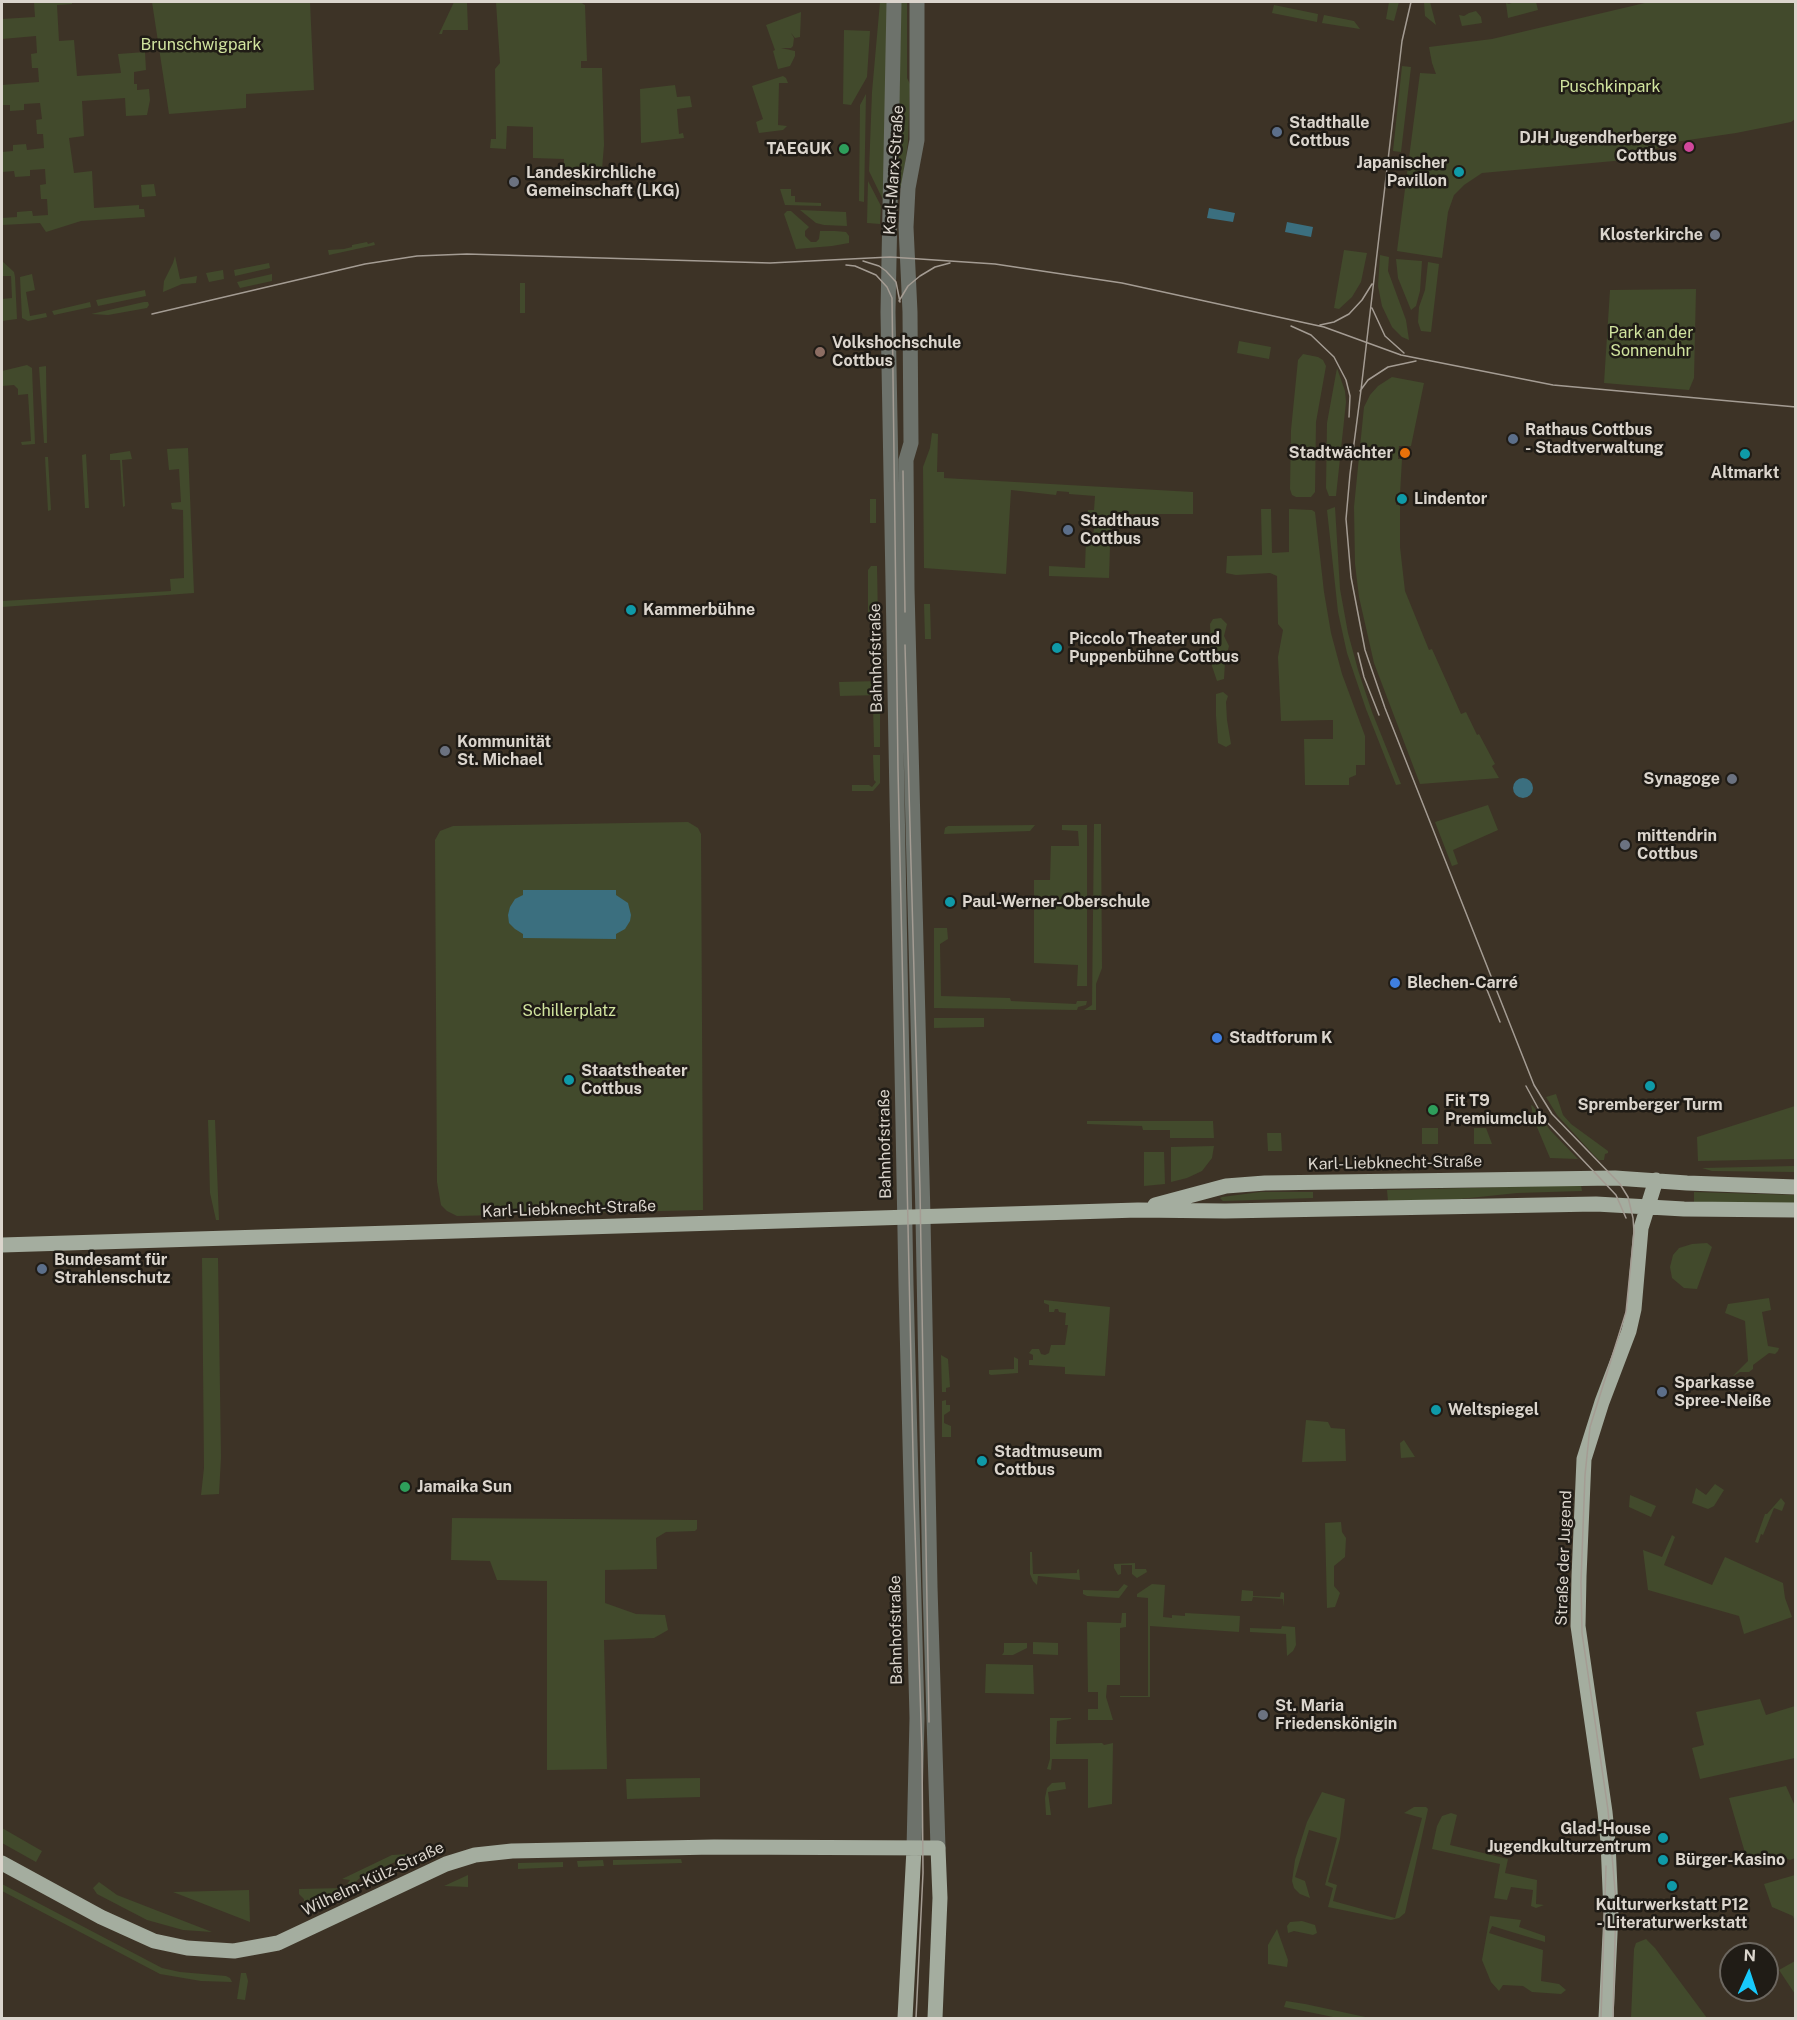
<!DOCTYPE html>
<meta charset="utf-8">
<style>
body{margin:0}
#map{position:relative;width:1797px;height:2020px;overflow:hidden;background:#3d3326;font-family:"Public Sans",sans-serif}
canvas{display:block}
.frame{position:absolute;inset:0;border:3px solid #dbd5cd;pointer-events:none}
.north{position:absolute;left:1719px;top:1942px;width:60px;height:60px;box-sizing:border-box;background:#201c16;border:2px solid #6b665f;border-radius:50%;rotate:3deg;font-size:16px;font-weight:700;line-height:24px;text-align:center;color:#dbd5cd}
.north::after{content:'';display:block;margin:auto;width:21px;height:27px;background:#18cafc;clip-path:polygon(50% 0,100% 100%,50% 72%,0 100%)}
</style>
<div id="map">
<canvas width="1797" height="2020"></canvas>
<div class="frame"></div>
<div class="north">N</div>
</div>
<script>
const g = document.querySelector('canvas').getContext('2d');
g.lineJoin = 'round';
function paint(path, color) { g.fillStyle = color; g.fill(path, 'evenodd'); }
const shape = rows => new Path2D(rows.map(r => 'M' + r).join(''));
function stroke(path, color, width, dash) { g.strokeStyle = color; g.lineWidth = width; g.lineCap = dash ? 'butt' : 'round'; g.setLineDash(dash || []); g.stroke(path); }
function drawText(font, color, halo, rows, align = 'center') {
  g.font = font + ' "Public Sans",sans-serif'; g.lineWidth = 5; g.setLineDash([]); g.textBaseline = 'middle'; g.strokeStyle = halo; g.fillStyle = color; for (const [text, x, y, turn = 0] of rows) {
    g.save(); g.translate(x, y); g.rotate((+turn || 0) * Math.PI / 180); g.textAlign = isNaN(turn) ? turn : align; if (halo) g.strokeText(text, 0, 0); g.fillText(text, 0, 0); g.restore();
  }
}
paint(shape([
 [34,2,72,2,72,4,57,5,59,41,74,40,77,76,121,73,118,54,145,52,146,70,134,72,134,84,137,84,137,90,149,89,150,100,147,115,126,116,125,98,82,101,84,136,69,138,74,173,92,171,94,208,139,205,139,209,144,209,145,217,81,221,46,232,40,223,2,225,2,211,2,218,17,217,17,212,29,211,32,211,33,216,48,215,47,199,41,199,40,185,46,184,45,169,30,170,30,176,15,177,14,171,2,172,2,152,13,151,13,145,26,144,27,150,44,148,43,134,37,134,36,120,42,119,40,103,24,104,24,110,10,111,10,105,2,105,2,85,39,82,38,68,32,68,31,54,37,53,36,36,2,39,2,19,35,17],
 [152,2,310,2,314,90,246,94,246,108,169,114],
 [454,2,467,2,468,30,443,30,442,34,439,34],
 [496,2,580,2,585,5,587,61,581,61,581,68,602,68,604,145,602,169,564,168,564,159,533,158,533,127,507,126,506,149,490,148,491,139,496,139,495,69,500,63],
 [880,2,889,2,884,202,869,171,872,92],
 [901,2,907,2,907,78,910,84,908,142,902,187,899,187,897,186],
 [1389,2,1399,2,1394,21,1386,19],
 [1424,2,1430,2,1436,25,1425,16],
 [1514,2,1536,2,1538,10,1508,18,1506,3,1509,4],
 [1649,2,1795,2,1795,119,1791,122,1736,133,1668,143,1645,154,1625,160,1482,173,1464,185,1454,195,1448,212,1442,258,1397,251,1420,73,1436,74,1432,63,1429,47,1492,39],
 [1274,5,1318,14,1317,22,1272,13],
 [1476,11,1481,17,1482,23,1462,26,1459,15,1464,16,1469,13],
 [801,12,800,37,795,38,791,33,794,38,793,46,791,48,781,48,795,51,795,56,790,66,778,69,773,51,775,50,766,25],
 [1324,15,1354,21,1360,29,1322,23],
 [844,30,870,31,867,77,851,105,843,104],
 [1402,66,1411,67,1401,152,1393,151],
 [783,76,786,78,788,83,779,83,778,125,787,126,783,130,759,133,756,122,763,119,752,86],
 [675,85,677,97,690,96,692,107,677,109,679,134,683,133,684,138,641,143,640,89],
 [866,94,864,202,859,201,860,105],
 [868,181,881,206,880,224,867,223],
 [154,184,156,196,142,197,141,185],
 [780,189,791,189,791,196,795,196,795,202,821,203,821,206,785,205],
 [800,210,846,212,847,226,824,225,816,223],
 [787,211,791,211,809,227,805,231,805,236,811,242,816,242,819,239,820,231,835,231,846,232,849,236,849,243,832,246,796,249,784,214],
 [367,242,368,244,374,242,375,245,329,255,328,250,344,249,352,247,352,245],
 [1344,250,1367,253,1361,282,1352,297,1339,309,1334,308],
 [1380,255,1389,257,1388,271,1406,320,1409,340,1402,337,1392,327,1382,306,1378,286],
 [175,256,180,279,197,276,196,283,182,284,163,292,164,281,173,263],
 [1396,259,1422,261,1420,291,1416,306,1411,310,1398,278],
 [2,261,14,272,15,277,17,319,2,321,2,299,12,298,11,276,2,276],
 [1428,262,1439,264,1431,332,1421,331,1418,322,1419,307,1425,290],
 [269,263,270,268,235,276,234,270],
 [223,270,224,279,209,282,206,273],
 [32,274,35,290,26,292,30,316,46,313,47,317,28,321,22,318,20,277],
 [272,274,272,281,240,288,237,282],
 [520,283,525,283,525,313,520,313],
 [1696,289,1694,378,1689,390,1604,383,1610,290],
 [145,290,146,296,98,306,96,300],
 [90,302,91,307,54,315,52,311],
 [144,302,148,302,149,305,147,308,108,315,91,314],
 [1239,341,1271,347,1269,359,1237,353],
 [1303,354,1318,357,1323,360,1326,366,1316,422,1315,492,1311,497,1296,497,1292,495,1290,489,1291,430,1298,360],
 [27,365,32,368,35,444,22,445,21,442,31,441,28,394,18,395,18,389,14,385,2,386,2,371],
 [46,366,47,443,44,443,39,367],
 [1337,368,1345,391,1346,402,1336,496,1329,496,1326,488,1327,423],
 [1392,377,1424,383,1411,446,1399,446,1398,459,1402,459,1400,494,1396,494,1396,505,1400,505,1400,547,1405,591,1429,650,1432,649,1461,714,1466,712,1477,735,1479,734,1495,764,1492,766,1499,778,1420,784,1374,663,1359,597,1355,564,1354,507,1364,407,1370,395,1378,386],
 [932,433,938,434,937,472,944,472,944,478,1193,492,1193,514,1111,514,1109,578,1049,576,1049,566,1085,568,1086,539,1093,539,1094,527,1087,526,1088,510,1094,510,1095,496,1069,494,1069,492,1057,491,1056,495,1011,490,1006,574,924,568,923,467,930,448],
 [188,448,194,593,2,607,2,601,171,591,170,579,184,578,183,510,172,509,171,503,181,502,179,469,169,470,167,449],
 [130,451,132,459,122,460,125,506,123,507,120,460,110,460,110,454],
 [86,454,89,508,85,508,82,455],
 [45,457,48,457,51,510,48,511],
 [870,499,876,499,876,523,870,523],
 [1335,507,1340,589,1348,633,1358,670,1372,712,1401,784,1396,785,1366,709,1347,653,1338,612,1327,510],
 [1261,509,1271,509,1272,553,1289,552,1289,509,1312,510,1315,512,1324,592,1331,633,1342,674,1365,736,1365,765,1356,765,1356,775,1349,778,1349,785,1305,785,1304,739,1333,739,1333,720,1281,721,1278,657,1283,630,1278,624,1277,576,1270,573,1236,575,1226,573,1227,556,1262,555],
 [871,566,877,566,878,619,871,619,868,615,868,570],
 [924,604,930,604,931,639,925,639],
 [1221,618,1227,624,1224,636,1229,646,1225,662,1224,679,1217,681,1212,666,1210,624,1213,619],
 [879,681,880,695,840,696,839,682],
 [1223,692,1228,696,1226,702,1227,720,1231,744,1226,747,1218,743,1216,716,1216,694],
 [873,706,880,706,880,747,874,747],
 [873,755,880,755,880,783,873,791,852,791,852,785,869,785,872,787,876,782,874,780],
 [1488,805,1498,830,1453,850,1458,864,1452,866,1435,822],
 [688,822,698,828,701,834,703,1210,457,1216,447,1211,441,1205,437,1182,435,840,440,831,453,826],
 [1094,824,1101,824,1101,833,1102,968,1096,984,1096,1010,1084,1010,1092,1005],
 [1035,825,1030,831,944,834,945,828,948,826],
 [1062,825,1087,825,1087,986,1077,986,1078,965,1034,963,1034,880,1050,880,1051,846,1079,846,1078,831,1062,830],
 [934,928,947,928,948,939,940,944,941,996,1010,998,1011,1001,1076,1004,1077,1001,1087,1001,1086,1005,1078,1007,1077,1010,934,1008],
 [934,1018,984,1018,984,1027,934,1028],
 [1556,1094,1563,1115,1571,1124,1608,1151,1608,1153,1605,1154,1604,1160,1599,1160,1592,1153,1557,1115,1546,1097],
 [1531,1105,1533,1106,1550,1130,1578,1159,1550,1158,1534,1120],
 [1795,1106,1795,1159,1698,1161,1697,1137],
 [208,1120,215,1120,219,1220,216,1220,210,1193],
 [1087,1121,1213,1121,1214,1138,1170,1138,1170,1130,1143,1130,1142,1126,1087,1124],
 [1422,1128,1438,1128,1438,1144,1422,1144],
 [1474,1128,1486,1128,1492,1144,1474,1144],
 [1267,1133,1281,1133,1282,1151,1268,1151],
 [1214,1146,1212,1158,1202,1171,1187,1178,1171,1182,1171,1147],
 [1144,1152,1164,1152,1165,1184,1144,1186],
 [1795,1166,1795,1172,1712,1171,1702,1168],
 [1581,1185,1582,1191,1517,1193,1460,1199,1388,1201,1387,1190],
 [1260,1192,1313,1192,1313,1198,1223,1201,1220,1198,1222,1197],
 [1694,1192,1795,1195,1795,1204,1694,1203],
 [1707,1243,1712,1247,1697,1289,1684,1288,1672,1278,1670,1267,1673,1255,1679,1248,1692,1244],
 [202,1258,218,1258,221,1457,219,1494,201,1495,204,1468],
 [1769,1298,1771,1310,1762,1312,1768,1346,1779,1348,1778,1351,1775,1354,1769,1353,1753,1365,1753,1369,1749,1372,1740,1372,1732,1377,1748,1361,1745,1321,1725,1313,1728,1304],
 [1044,1300,1110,1307,1105,1376,1065,1374,1065,1367,1029,1365,1029,1360,1033,1360,1033,1355,1029,1353,1032,1349,1039,1349,1041,1354,1045,1355,1049,1353,1051,1345,1065,1345,1068,1325,1065,1325,1066,1313,1059,1312,1058,1309,1055,1309,1054,1312,1049,1312,1049,1305,1044,1303],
 [941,1355,948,1359,950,1387,946,1388,946,1392,942,1392],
 [1014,1357,1018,1359,1018,1373,991,1375,989,1374,989,1370,1014,1369],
 [946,1400,946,1405,950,1405,950,1411,944,1415,944,1423,951,1426,951,1437,942,1437,942,1401],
 [1306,1420,1328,1422,1331,1428,1345,1429,1346,1461,1302,1462],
 [1404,1440,1415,1457,1401,1458,1400,1443],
 [1715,1484,1724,1490,1714,1506,1708,1509,1692,1503,1696,1488,1706,1495],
 [1630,1495,1656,1506,1651,1517,1629,1507],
 [1781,1498,1785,1503,1782,1511,1774,1508,1763,1535,1761,1534,1758,1543,1755,1542,1765,1514,1767,1514],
 [452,1518,697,1520,697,1529,695,1531,666,1532,656,1538,657,1569,605,1570,605,1603,636,1614,665,1615,668,1630,654,1638,604,1640,607,1769,547,1770,547,1581,497,1580,490,1561,451,1560],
 [1341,1522,1342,1532,1346,1538,1345,1557,1334,1566,1334,1586,1340,1593,1335,1607,1327,1608,1325,1523],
 [1672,1535,1675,1537,1664,1565,1712,1585,1725,1557,1783,1583,1785,1598,1792,1617,1744,1634,1739,1616,1648,1590,1643,1550,1662,1557],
 [1030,1552,1032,1552,1033,1574,1077,1573,1077,1570,1079,1569,1080,1580,1038,1576,1037,1585,1033,1581,1030,1574],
 [1135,1563,1135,1569,1146,1569,1147,1572,1137,1578,1132,1574,1132,1565,1121,1565,1121,1574,1118,1575,1114,1568,1114,1564],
 [1124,1584,1128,1586,1119,1598,1087,1596,1083,1594,1083,1590,1118,1591],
 [1152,1584,1165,1585,1163,1617,1172,1618,1172,1615,1185,1616,1185,1613,1240,1616,1239,1632,1150,1626,1150,1697,1120,1697,1120,1685,1107,1685,1106,1697,1113,1720,1088,1720,1088,1709,1098,1709,1098,1692,1088,1692,1087,1622,1121,1623,1122,1613,1126,1613,1126,1627,1120,1628,1120,1696,1148,1696,1148,1598,1137,1597,1137,1594],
 [1242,1590,1253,1591,1253,1596,1280,1597,1281,1592,1284,1593,1284,1607,1283,1599,1253,1597,1252,1601,1241,1601],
 [1282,1626,1295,1627,1296,1645,1293,1651,1287,1656,1286,1634,1250,1632,1250,1628,1281,1629],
 [1033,1642,1058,1643,1058,1655,1033,1654],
 [1004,1643,1027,1643,1027,1648,1013,1655,1002,1655,1004,1652],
 [986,1664,1033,1665,1034,1694,985,1693],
 [1760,1699,1766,1715,1795,1706,1795,1758,1700,1779,1692,1748,1704,1745,1696,1712],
 [1050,1718,1071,1718,1071,1719,1057,1721,1056,1744,1102,1743,1104,1745,1113,1743,1112,1804,1088,1808,1088,1759,1052,1759,1051,1770,1047,1769,1050,1759],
 [700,1778,700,1797,627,1799,626,1779],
 [1065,1782,1066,1789,1048,1792,1051,1815,1046,1815,1045,1798,1047,1788,1052,1783],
 [1786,1786,1795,1806,1795,1858,1790,1860,1785,1858,1782,1853,1748,1863,1729,1798],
 [1322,1792,1345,1799,1340,1839,1328,1882,1337,1885,1333,1901,1395,1918,1422,1818,1404,1813,1414,1807,1426,1807,1428,1809,1405,1913,1399,1918,1391,1920,1328,1907,1333,1888,1325,1885,1337,1838,1309,1830,1295,1877,1305,1881,1310,1898,1300,1894,1294,1888,1292,1881,1295,1860,1307,1822],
 [1451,1813,1457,1815,1450,1845,1508,1859,1505,1873,1537,1880,1536,1904,1544,1905,1536,1908,1531,1906,1533,1890,1511,1887,1507,1900,1494,1898,1500,1864,1432,1849,1437,1826,1442,1816],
 [2,1828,42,1851,36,1862,2,1843],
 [409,1854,409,1856,361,1877,351,1886,346,1886,350,1880,342,1879,392,1855],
 [681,1859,682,1863,613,1865,613,1860],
 [603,1860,604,1866,578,1867,577,1861],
 [563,1862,563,1867,518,1869,518,1863],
 [468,1875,468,1887,444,1886],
 [1795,1875,1796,1875,1795,1922,1793,1916,1772,1907,1764,1884],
 [99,1882,117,1895,212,1932,183,1930,147,1920,97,1894,93,1888],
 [2,1884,162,1968,180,1972,226,1976,230,1978,232,1982,201,1981,160,1974,2,1891],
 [343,1888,345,1891,333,1899,304,1912,304,1899,299,1894,299,1889],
 [249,1890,250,1922,173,1892],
 [1490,1916,1521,1920,1519,1927,1545,1936,1545,1942,1492,1926,1489,1933,1543,1950,1541,1981,1559,1984,1566,1990,1561,1994,1532,1992,1523,1986,1503,1985,1499,1991,1491,1982,1482,1960],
 [1302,1921,1315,1925,1317,1933,1313,1935,1294,1931,1288,1933,1287,1926,1290,1922],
 [1277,1929,1288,1960,1287,1967,1268,1964,1268,1945],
 [1646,1939,1655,1948,1707,2018,1631,2018,1634,1949,1636,1943],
 [1795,1961,1795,1994,1779,1970],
 [241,1973,246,1973,248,1981,245,2000,237,1999],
 [1286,2001,1305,2004,1370,2018,1338,2018,1284,2007]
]), '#424a2c');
paint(shape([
 [1209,208,1235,213,1233,222,1207,218],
 [1287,222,1313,227,1311,237,1285,232],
 '1513 788a10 10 0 1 1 20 0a10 10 0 1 1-20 0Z',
 [523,890,616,890,616,895,628,903,631,915,630,921,625,929,616,934,616,939,523,938,523,934,515,929,509,923,508,915,510,907,515,899,523,895]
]), '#3b6f7f');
stroke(shape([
 [894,2,888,312,906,1285,917,1718,914,1849],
 [917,2,917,140,908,188,906,227,910,312,911,443,906,460,907,589,923,1217,930,1587,938,1848]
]), '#6d726b', 15);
stroke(shape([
 [1155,1205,1226,1186,1265,1183,1615,1178,1687,1183,1796,1187],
 [2,1245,1138,1210,1225,1211,1596,1204,1684,1209,1796,1210],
 [2,1863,101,1917,154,1941,187,1948,234,1951,278,1943,446,1864,475,1855,512,1851,714,1847,938,1848,940,1898,935,2018],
 [905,2018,914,1849],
 [1606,2018,1611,1913,1608,1842,1605,1812,1578,1626,1579,1576,1584,1459,1602,1402,1629,1331,1634,1309,1641,1228,1656,1180]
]), '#a4ad9f', 15);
stroke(shape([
 [1411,2,1402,41,1361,390,1350,474,1346,519,1351,577,1365,650,1385,708,1534,1085,1552,1114,1620,1184,1628,1197,1633,1218,1634,1232,1626,1312,1590,1427,1585,1475,1581,1582,1582,1633,1608,1810,1616,1901,1613,2018],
 [863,261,879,266,886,271,896,282,900,302],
 [846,265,855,266,876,275,887,287,892,298,898,769,914,1499,922,1753,923,1873,916,2018],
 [899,301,908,286,920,276,935,267,950,263],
 [1372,308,1385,336,1404,353],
 [152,314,365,264,417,256,467,254,770,263,890,257,995,264,1122,283,1324,327,1401,355,1553,385,1796,407],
 [1320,325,1334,322,1349,314,1362,300,1372,284],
 [1291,326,1311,335,1334,357,1346,380,1350,396,1349,417],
 [1360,391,1368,380,1388,367,1416,361],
 [903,471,905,612],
 [905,645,920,1190,929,1722],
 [1358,653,1364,677,1379,715],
 [1481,975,1500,1022],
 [1526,1086,1544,1119,1616,1195,1626,1218],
 [1601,2018,1606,1866]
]), '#a49c93', 1.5);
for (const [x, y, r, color] of [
 [1277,132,6,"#5c6f8a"],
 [1689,147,6,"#d1479c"],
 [844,149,6,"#2e9e5b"],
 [1459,172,6,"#0f9aa8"],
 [514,182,6,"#6b7280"],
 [1715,235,6,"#6b7280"],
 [820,352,6,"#8d6e63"],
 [1513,439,6,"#5c6f8a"],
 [1405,453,6,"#e8710a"],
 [1745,454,6,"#0f9aa8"],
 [1402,499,6,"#0f9aa8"],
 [1068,530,6,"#5c6f8a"],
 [631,610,6,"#0f9aa8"],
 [1057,648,6,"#0f9aa8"],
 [445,751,6,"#6b7280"],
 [1732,779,6,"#6b7280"],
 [1625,845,6,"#6b7280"],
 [950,902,6,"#0f9aa8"],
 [1395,983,6,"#3f7fe0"],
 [1217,1038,6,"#3f7fe0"],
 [569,1080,6,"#0f9aa8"],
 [1650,1086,6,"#0f9aa8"],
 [1433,1110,6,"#2e9e5b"],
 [42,1269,6,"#5c6f8a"],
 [1662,1392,6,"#5c6f8a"],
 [1436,1410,6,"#0f9aa8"],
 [982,1461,6,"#0f9aa8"],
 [405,1487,6,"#2e9e5b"],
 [1263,1715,6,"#6b7280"],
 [1663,1838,6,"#0f9aa8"],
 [1663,1860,6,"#0f9aa8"],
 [1672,1886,6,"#0f9aa8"]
]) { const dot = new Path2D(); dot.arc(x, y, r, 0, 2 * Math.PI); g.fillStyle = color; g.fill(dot); stroke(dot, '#201c16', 2); }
drawText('16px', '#d0e39e', '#201c16', [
 ["Brunschwigpark",201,45],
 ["Puschkinpark",1610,87],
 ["Park an der",1651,333],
 ["Sonnenuhr",1651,351],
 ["Schillerplatz",569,1011]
]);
drawText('bold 16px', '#dbd5cd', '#201c16', [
 ["Stadthalle",1289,123],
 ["Cottbus",1289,141],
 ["DJH Jugendherberge",1677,138,"right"],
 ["Cottbus",1677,156,"right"],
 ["TAEGUK",832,149,"right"],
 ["Japanischer",1447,163,"right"],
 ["Pavillon",1447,181,"right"],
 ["Landeskirchliche",526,173],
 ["Gemeinschaft (LKG)",526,191],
 ["Klosterkirche",1703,235,"right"],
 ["Volkshochschule",832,343],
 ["Cottbus",832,361],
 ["Rathaus Cottbus",1525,430],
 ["- Stadtverwaltung",1525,448],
 ["Stadtwächter",1393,453,"right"],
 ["Altmarkt",1745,473,"center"],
 ["Lindentor",1414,499],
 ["Stadthaus",1080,521],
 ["Cottbus",1080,539],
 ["Kammerbühne",643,610],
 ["Piccolo Theater und",1069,639],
 ["Puppenbühne Cottbus",1069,657],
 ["Kommunität",457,742],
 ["St. Michael",457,760],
 ["Synagoge",1720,779,"right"],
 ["mittendrin",1637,836],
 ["Cottbus",1637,854],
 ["Paul-Werner-Oberschule",962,902],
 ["Blechen-Carré",1407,983],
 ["Stadtforum K",1229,1038],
 ["Staatstheater",581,1071],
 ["Cottbus",581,1089],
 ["Fit T9",1445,1101],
 ["Premiumclub",1445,1119],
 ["Spremberger Turm",1650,1105,"center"],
 ["Bundesamt für",54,1260],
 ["Strahlenschutz",54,1278],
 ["Sparkasse",1674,1383],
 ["Spree-Neiße",1674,1401],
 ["Weltspiegel",1448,1410],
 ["Stadtmuseum",994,1452],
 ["Cottbus",994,1470],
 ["Jamaika Sun",417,1487],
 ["St. Maria",1275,1706],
 ["Friedenskönigin",1275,1724],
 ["Glad-House",1651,1829,"right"],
 ["Jugendkulturzentrum",1651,1847,"right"],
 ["Bürger-Kasino",1675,1860],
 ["Kulturwerkstatt P12",1672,1905,"center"],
 ["- Literaturwerkstatt",1672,1923,"center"]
], 'left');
drawText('16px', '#dbd5cd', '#201c16', [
 ["Karl-Marx-Straße",894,170,-86],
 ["Bahnhofstraße",876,658,-91],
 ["Bahnhofstraße",885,1144,-91],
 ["Karl-Liebknecht-Straße",1395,1163,-1],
 ["Karl-Liebknecht-Straße",569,1209,-2],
 ["Straße der Jugend",1564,1558,-88],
 ["Bahnhofstraße",896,1630,-91],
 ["Wilhelm-Külz-Straße",373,1879,-25]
]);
</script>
